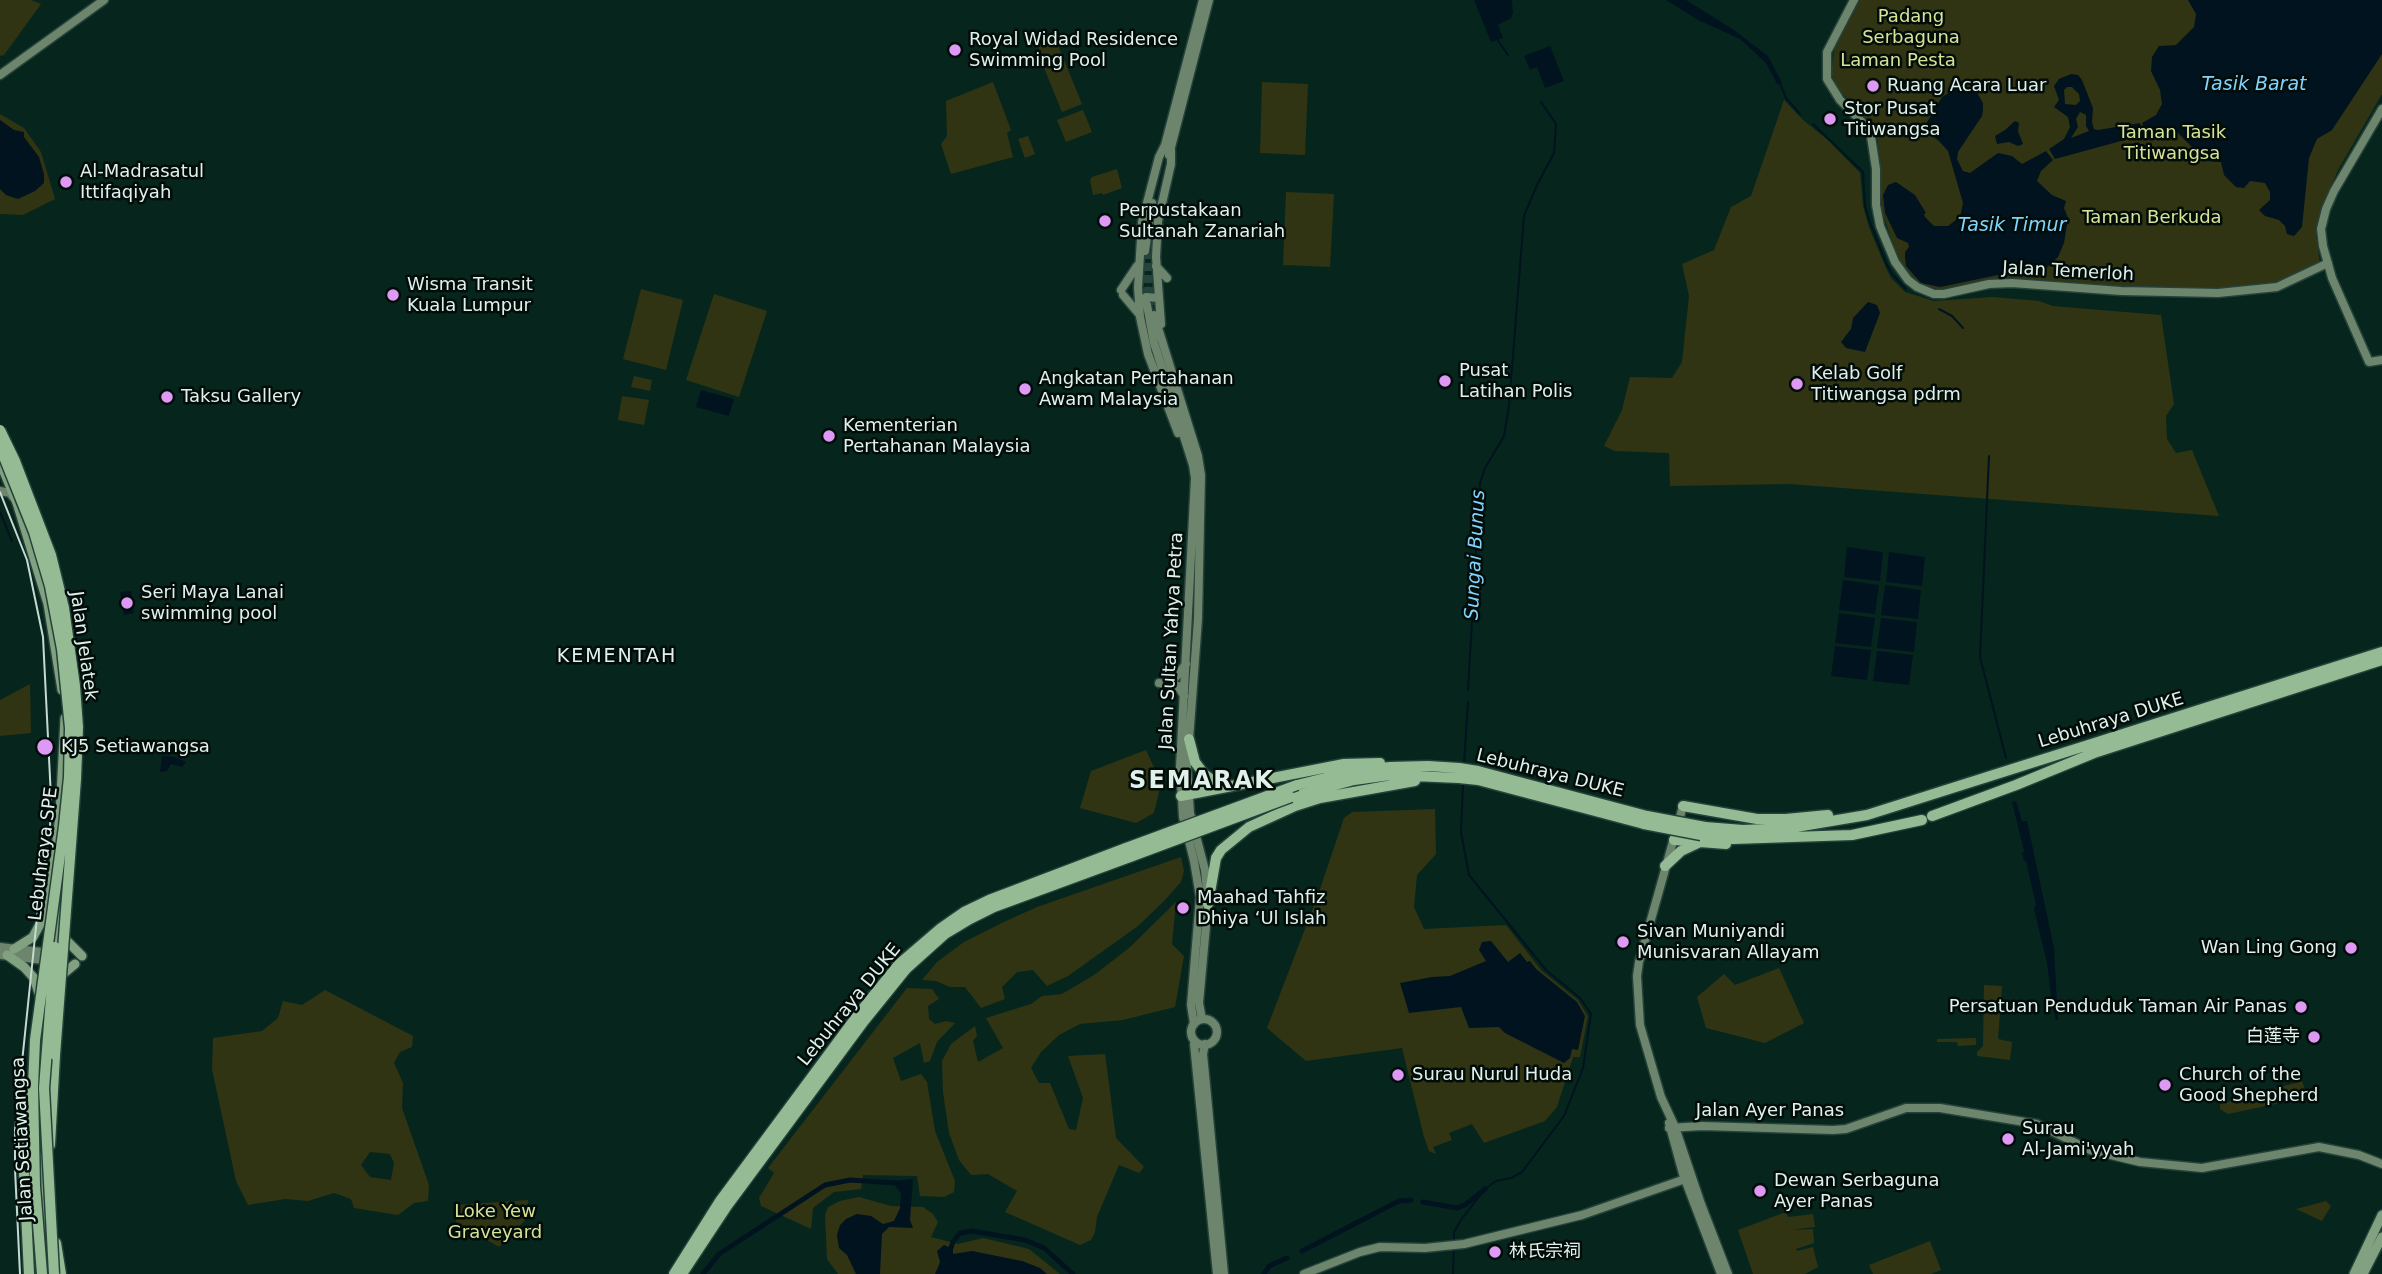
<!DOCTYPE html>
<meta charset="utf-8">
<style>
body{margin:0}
canvas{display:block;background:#06251d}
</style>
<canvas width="2382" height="1274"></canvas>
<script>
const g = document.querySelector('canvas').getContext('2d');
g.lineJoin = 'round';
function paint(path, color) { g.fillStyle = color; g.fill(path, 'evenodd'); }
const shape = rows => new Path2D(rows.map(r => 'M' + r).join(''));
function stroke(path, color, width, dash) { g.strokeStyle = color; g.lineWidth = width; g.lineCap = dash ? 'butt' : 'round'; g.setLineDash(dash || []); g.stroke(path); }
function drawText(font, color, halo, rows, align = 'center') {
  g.font = font + ' "DejaVu Sans","Noto Sans SC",sans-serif'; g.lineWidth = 5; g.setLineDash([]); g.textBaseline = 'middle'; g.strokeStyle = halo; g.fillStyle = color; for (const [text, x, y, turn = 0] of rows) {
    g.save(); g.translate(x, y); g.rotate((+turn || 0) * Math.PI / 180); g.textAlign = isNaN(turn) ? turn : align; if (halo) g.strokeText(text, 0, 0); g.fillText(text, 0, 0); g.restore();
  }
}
paint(shape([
 [0,0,31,0,41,4,4,55,0,56],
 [1859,0,2382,0,2382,94,2338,170,2321,208,2316,233,2320,264,2286,280,2252,288,2125,287,2002,277,1948,289,1937,289,1920,284,1910,275,1898,258,1882,212,1878,141,1871,125,1860,110,1838,90,1831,73,1835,47],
 [1053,33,1082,104,1062,112,1038,53,1040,51,1036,40],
 [993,82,1011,130,1007,133,1013,157,951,174,941,144,947,136,946,101],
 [1262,82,1308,84,1305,155,1260,153],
 [1784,100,1803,120,1829,141,1860,173,1863,206,1869,227,1885,266,1891,278,1905,292,1934,301,1992,297,2039,301,2053,306,2161,315,2174,404,2166,416,2167,439,2176,453,2192,450,2219,516,1789,484,1670,486,1669,453,1615,451,1604,446,1622,410,1630,377,1672,378,1682,362,1689,296,1682,264,1714,250,1731,207,1751,196],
 [1083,110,1092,132,1066,142,1057,120],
 [0,114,24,128,41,152,55,199,23,215,0,214],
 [1028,136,1035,154,1025,158,1018,139],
 [1117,169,1122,188,1103,195,1102,193,1093,195,1090,180,1092,177],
 [1286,192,1334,194,1330,267,1283,265],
 [641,289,683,300,666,370,623,359],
 [714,294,767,311,739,397,686,380],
 [634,376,652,380,650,391,631,387],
 [622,396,649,400,644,425,618,420],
 [30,684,31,733,0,736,0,700],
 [1146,750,1161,783,1154,813,1136,823,1080,808,1091,771],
 [1435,809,1436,854,1417,875,1414,907,1424,929,1506,925,1541,970,1578,1000,1588,1016,1580,1057,1573,1057,1557,1107,1545,1121,1484,1143,1472,1124,1449,1133,1452,1140,1433,1147,1436,1154,1429,1151,1424,1137,1402,1048,1306,1061,1267,1028,1318,895,1344,818,1352,812],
 [1181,857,1184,871,1181,882,1163,902,1138,926,1068,976,1047,986,1033,970,1017,972,1002,987,1005,999,981,1008,965,987,950,987,936,981,922,980,937,962,964,942,1006,921,1037,907],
 [1176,902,1172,944,1184,956,1175,1007,1123,1020,1080,1024,1059,1035,1041,1052,1031,1068,1039,1083,1050,1083,1069,1129,1076,1130,1083,1098,1068,1056,1105,1054,1116,1138,1144,1167,1139,1173,1119,1165,1097,1217,1095,1232,1091,1240,1080,1245,1005,1212,1017,1191,988,1174,971,1175,959,1160,949,1133,943,1092,942,1061,951,1044,975,1026,977,1036,973,1041,978,1062,1003,1048,986,1018,1031,1004,1042,996,1062,994,1094,975,1129,948],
 [1779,968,1804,1023,1765,1043,1706,1028,1697,997,1724,974,1735,985],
 [1984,985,2002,986,1998,1039,2012,1042,2010,1060,1977,1056,1977,1052,1983,1046],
 [907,988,932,989,939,999,928,1006,929,1019,935,1024,946,1021,955,1023,937,1042,930,1061,924,1063,920,1043,893,1058,901,1081,921,1074,927,1082,935,1131,955,1181,954,1192,944,1197,920,1196,917,1176,863,1175,861,1189,834,1192,813,1208,811,1229,761,1206,759,1198,774,1173,768,1168],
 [325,990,413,1036,412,1047,400,1052,394,1063,403,1083,402,1108,429,1185,428,1201,414,1203,398,1215,354,1208,351,1199,334,1193,308,1201,285,1199,248,1205,236,1181,212,1069,213,1038,262,1031,278,1018,283,1001,302,1005],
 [370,1152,390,1154,394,1163,391,1180,370,1177,361,1165],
 [1976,1038,1976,1045,1958,1046,1957,1042,1937,1042,1937,1039],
 [2302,1081,2308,1097,2228,1114,2220,1109,2220,1104],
 [859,1197,891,1206,923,1207,933,1214,938,1222,931,1237,958,1244,983,1238,1029,1249,1060,1274,838,1274,827,1259,825,1215,828,1207,840,1201],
 [528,1200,527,1218,499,1247,456,1222,456,1205],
 [2326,1201,2331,1206,2322,1221,2296,1209],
 [1786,1212,1788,1217,1813,1214,1815,1227,1791,1230,1813,1229,1814,1243,1796,1249,1797,1251,1813,1247,1818,1267,1805,1274,1753,1274,1738,1230],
 [1930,1241,1941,1270,1931,1274,1873,1274,1869,1265]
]), '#303413');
paint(shape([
 [1474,0,1512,0,1513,13,1511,18,1498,25,1503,38,1491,42],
 [1666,0,1686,0,1734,30,1768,56,1782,83,1777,84,1766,63,1740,39,1698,20],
 [2188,0,2382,0,2382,54,2332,130,2317,139,2309,158,2302,227,2294,236,2287,234,2285,226,2279,220,2265,216,2259,210,2270,200,2270,192,2265,183,2250,181,2244,188,2236,187,2224,175,2221,162,2206,161,2176,131,2146,135,2142,123,2156,115,2162,104,2160,90,2151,71,2152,57,2159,46,2176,45,2194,27,2196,14],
 [1550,46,1564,81,1545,88,1537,67,1530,70,1524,56],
 [2071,74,2078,75,2082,80,2093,108,2092,122,2094,129,2098,130,2140,123,2143,135,2055,159,2049,149,2064,139,2070,127,2068,117,2054,107,2059,100,2054,86,2059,79],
 [2067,87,2072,87,2079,94,2080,101,2076,105,2065,104,2064,90],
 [2080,112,2086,115,2086,126,2089,131,2071,138,2078,127,2076,119],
 [1963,85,1976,91,1983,103,1983,110,1982,116,1958,152,1957,159,1963,171,1970,173,1998,153,2012,156,2022,164,2046,151,2053,160,2041,171,2037,181,2052,195,2066,201,2064,208,2068,218,2064,243,2058,257,2041,273,1998,275,1940,287,1921,283,1906,266,1905,258,1905,252,1909,247,1908,243,1897,238,1885,213,1883,195,1888,185,1896,182,1915,195,1926,213,1924,214,1925,217,1934,226,1948,226,1960,217,1963,203,1948,151,1939,141,1923,129,1942,97],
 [0,120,14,130,24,132,24,137,39,157,44,174,44,183,35,191,18,199,6,195,0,189],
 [2015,121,2019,123,2018,131,2023,144,2018,146,2009,142,1997,144,1995,136,2005,130],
 [1868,302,1877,305,1880,313,1865,352,1846,348,1841,342,1851,329,1853,318],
 [701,390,734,399,729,416,696,407],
 [1847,547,1883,552,1880,581,1844,577],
 [1889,552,1925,557,1922,586,1886,582],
 [1843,580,1879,585,1875,614,1839,610],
 [1885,585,1921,590,1918,619,1881,615],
 [131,591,134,613,124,615,120,592],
 [1839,613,1875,618,1871,647,1835,643],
 [1881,618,1917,622,1914,652,1877,648],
 [1835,646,1871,650,1867,680,1831,676],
 [1877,651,1913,655,1909,685,1873,681],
 [162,756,175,757,186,762,182,767,171,764,167,771,160,772],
 [2016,801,2022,821,2027,821,2054,948,2058,1020,2056,1020,2052,1004,2047,963,2034,909,2036,905,2026,861,2024,861,2022,853,2024,851,2012,802],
 [1491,941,1508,962,1520,953,1527,962,1530,961,1536,969,1577,1002,1585,1016,1578,1050,1572,1049,1570,1058,1564,1063,1505,1033,1499,1027,1469,1028,1461,1007,1409,1013,1400,983,1432,977,1450,976,1486,961,1479,950,1482,942],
 [913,1179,910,1220,913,1228,889,1227,882,1234,880,1274,856,1274,847,1255,839,1248,837,1235,840,1225,846,1219,857,1214,871,1216,883,1224,894,1221,900,1208,901,1194,892,1181],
 [944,1245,953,1249,953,1254,972,1251,1022,1261,1040,1268,1047,1274,935,1274,940,1262,937,1251]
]), '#00131f');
stroke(shape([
 [1497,39,1508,55],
 [1780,83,1786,98,1800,114],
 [1813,124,1863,172,1865,206,1869,220,1886,263,1892,274,1906,289],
 [1939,309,1952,316,1963,328],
 [1989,456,1980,657,2006,758],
 [0,512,12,541],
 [1468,690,1480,483,1485,468,1504,436,1509,406,1524,216,1537,185,1554,153,1556,124,1541,102],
 [1464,764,1468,702],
 [1454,1241,1454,1232,1461,1220,1485,1189,1496,1181,1511,1178,1522,1172,1564,1116,1583,1068,1591,1014,1580,998,1546,970,1469,875,1461,832,1463,784],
 [1453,1274,1454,1247]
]), '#00131f', 2);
stroke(shape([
 [1423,1202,1457,1208,1465,1205,1485,1189],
 [1302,1251,1399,1201,1411,1200],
 [949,1253,953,1242,960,1233,972,1231,1025,1240,1044,1248,1073,1274],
 [703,1274,719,1254,825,1185,850,1180,896,1183],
 [1264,1274,1269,1266,1287,1258]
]), '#00131f', 5);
stroke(shape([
 [1145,251,1144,280,1147,302],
 [1151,251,1150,278,1152,305]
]), '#27443c', 8, [8, 4]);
const secondary = shape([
 [1854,0,1827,52,1827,79,1840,100,1870,130,1876,169,1876,205,1880,226,1895,262,1908,280,1917,287,1934,294,1944,294,1989,284,2012,283,2121,291,2218,293,2277,287,2328,263],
 [0,75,104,0],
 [2382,109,2334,191,2326,209,2321,229,2323,246,2332,278,2369,362,2382,360],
 [1165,145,1159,157,1142,222,1138,288,1140,317,1148,354,1178,433],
 [1164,149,1203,0],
 [1169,155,1209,0],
 [1145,251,1152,203],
 [1156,266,1167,278],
 [1121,290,1137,266],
 [1123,295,1139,314],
 [1140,302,1146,297,1158,298],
 [1147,305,1154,343,1193,465,1195,478,1180,767,1183,817,1194,861,1200,897,1191,1005,1194,1024],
 [1154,315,1198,456,1201,475,1198,619,1187,767,1190,813,1205,870,1208,904,1199,1003,1202,1019],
 [1161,324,1156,257,1158,221,1171,164,1171,150],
 [0,491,10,493,13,497],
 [1175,678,1186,664],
 [1159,683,1178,686,1184,696],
 [1683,806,1639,962,1637,976,1640,1025,1661,1097,1675,1127,1701,1204,1728,1274],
 [0,947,50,953],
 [0,955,52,961],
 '1191 1032a13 13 0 1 1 26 0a13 13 0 1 1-26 0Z',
 [1195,1041,1194,1044,1217,1274],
 [1205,1044,1203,1054,1224,1274],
 [1669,1123,1683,1174,1721,1274],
 [1669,1128,1702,1126,1833,1130,1846,1129,1906,1108,1940,1108,2037,1124,2090,1150,2140,1162,2202,1168,2319,1147,2359,1155,2382,1164],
 [1304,1274,1360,1252,1380,1247,1425,1248,1464,1244,1582,1215,1691,1177]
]);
const primary = shape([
 [0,462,17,503,48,604,62,690],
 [47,920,60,815,65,718],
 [61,935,82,956],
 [14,949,33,937,45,915],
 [54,954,65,882],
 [7,955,24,967,34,978,40,996],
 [58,978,75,964],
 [38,1157,47,1274],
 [2354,1274,2382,1215],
 [2363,1274,2382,1237]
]);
const highway = shape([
 [1189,739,1195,762,1204,774,1215,782,1232,786],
 [1297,785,1353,771,1390,767,1428,766,1459,768,1478,771,1647,816],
 [1181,796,1344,764,1380,763],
 [1291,797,1354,780,1390,775,1459,778,1478,780,1644,824],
 [1683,806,1757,819,1786,819,1828,815],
 [1932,816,2016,785,2094,753,2382,660],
 [1705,827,1743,830,1790,828,1867,815,2382,652],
 [1701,835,1733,839,1852,835,1922,820],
 [1674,840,1726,844],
 [1665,866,1681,851,1698,843],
 [1208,904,1216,858,1221,850,1249,827,1295,806,1320,798,1415,781],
 [50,1145,55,1055],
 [56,1243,61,1274],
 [674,1274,720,1201,857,1016,899,964,941,928,964,912,989,900,1126,848],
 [682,1274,727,1206,864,1021,906,969,945,934,970,919,994,907,1130,857]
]);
stroke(secondary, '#25423a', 11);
stroke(primary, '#25423a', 12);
stroke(highway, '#25423a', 13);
stroke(secondary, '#6c856c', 8);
stroke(primary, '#82a181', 9);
stroke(highway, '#95bb94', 10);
stroke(shape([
 [0,492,27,560,43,637,51,798,50,827,38,908,15,1130,15,1169,20,1274]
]), '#c6d9d3', 2);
const highwayBridge = shape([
 [0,430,15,461,51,555,64,608,75,686,78,727,76,779,55,1055],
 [0,447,34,532,50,586,62,649,70,728,69,777,64,826,35,1040,33,1087,35,1186,42,1274],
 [1647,816,1705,827],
 [1644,824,1701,835],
 [1126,848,1297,785],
 [1130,857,1291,797],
 [27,1089,24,1172,29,1274],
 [54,1274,44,1088,55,947]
]);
stroke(highwayBridge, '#25423a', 13, []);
stroke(highwayBridge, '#95bb94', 10);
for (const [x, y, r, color] of [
 [955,50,7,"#dd99f3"],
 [1873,86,7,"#dd99f3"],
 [1830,119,7,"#dd99f3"],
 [66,182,7,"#dd99f3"],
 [1105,221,7,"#dd99f3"],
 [393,295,7,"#dd99f3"],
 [1445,381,7,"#dd99f3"],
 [1797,384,7,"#dd99f3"],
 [1025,389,7,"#dd99f3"],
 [167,397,7,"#dd99f3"],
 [829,436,7,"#dd99f3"],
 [127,603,7,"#dd99f3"],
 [45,747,9,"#dd99f3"],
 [1183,908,7,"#dd99f3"],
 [1623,942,7,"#dd99f3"],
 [2351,948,7,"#dd99f3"],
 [2301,1007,7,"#dd99f3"],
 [2314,1037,7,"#dd99f3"],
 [1398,1075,7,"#dd99f3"],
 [2165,1085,7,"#dd99f3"],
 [2008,1139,7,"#dd99f3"],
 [1760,1191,7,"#dd99f3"],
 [1495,1252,7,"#dd99f3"]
]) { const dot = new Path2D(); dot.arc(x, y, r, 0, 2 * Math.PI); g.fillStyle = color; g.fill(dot); stroke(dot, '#020c08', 2.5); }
drawText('18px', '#d8e396', '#020c08', [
 ["Padang",1911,17],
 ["Serbaguna",1911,38],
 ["Laman Pesta",1898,61],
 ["Taman Tasik",2172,133],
 ["Titiwangsa",2172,154],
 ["Taman Berkuda",2152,218],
 ["Loke Yew",495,1212],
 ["Graveyard",495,1233]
]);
drawText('18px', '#e0f1eb', '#020c08', [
 ["Royal Widad Residence",969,40],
 ["Swimming Pool",969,61],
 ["Ruang Acara Luar",1887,86],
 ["Stor Pusat",1844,109],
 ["Titiwangsa",1844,130],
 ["Al-Madrasatul",80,172],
 ["Ittifaqiyah",80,193],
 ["Perpustakaan",1119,211],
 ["Sultanah Zanariah",1119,232],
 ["Wisma Transit",407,285],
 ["Kuala Lumpur",407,306],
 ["Pusat",1459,371],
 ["Latihan Polis",1459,392],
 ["Kelab Golf",1811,374],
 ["Titiwangsa pdrm",1811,395],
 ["Angkatan Pertahanan",1039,379],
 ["Awam Malaysia",1039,400],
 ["Taksu Gallery",181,397],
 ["Kementerian",843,426],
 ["Pertahanan Malaysia",843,447],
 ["Seri Maya Lanai",141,593],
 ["swimming pool",141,614],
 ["KJ5 Setiawangsa",61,747],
 ["Maahad Tahfiz",1197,898],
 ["Dhiya ‘Ul Islah",1197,919],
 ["Sivan Muniyandi",1637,932],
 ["Munisvaran Allayam",1637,953],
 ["Wan Ling Gong",2337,948,"right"],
 ["Persatuan Penduduk Taman Air Panas",2287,1007,"right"],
 ["白莲寺",2300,1037,"right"],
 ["Surau Nurul Huda",1412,1075],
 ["Church of the",2179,1075],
 ["Good Shepherd",2179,1096],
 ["Surau",2022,1129],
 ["Al-Jami'yyah",2022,1150],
 ["Dewan Serbaguna",1774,1181],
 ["Ayer Panas",1774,1202],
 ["林氏宗祠",1509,1252]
], 'left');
drawText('18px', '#e0f1eb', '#020c08', [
 ["Jalan Temerloh",2068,272,3],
 ["Jalan Sultan Yahya Petra",1172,641,-87],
 ["Jalan Jelatek",83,646,82],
 ["Lebuhraya DUKE",2111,721,-17],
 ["Lebuhraya DUKE",1550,774,14],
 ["Lebuhraya SPE",44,854,-83],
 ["Lebuhraya DUKE",850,1005,-51],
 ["Jalan Ayer Panas",1770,1111],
 ["Jalan Setiawangsa",23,1139,-93]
]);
drawText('italic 19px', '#80d4fd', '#020c08', [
 ["Tasik Barat",2254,85],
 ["Tasik Timur",2012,226],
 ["Sungai Bunus",1476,555,-87]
]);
g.letterSpacing = '2px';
drawText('19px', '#e0f1eb', '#020c08', [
 ["KEMENTAH",617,657]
]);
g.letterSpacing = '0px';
g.letterSpacing = '2px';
drawText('bold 24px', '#e0f1eb', '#020c08', [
 ["SEMARAK",1202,782]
]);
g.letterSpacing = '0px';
</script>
